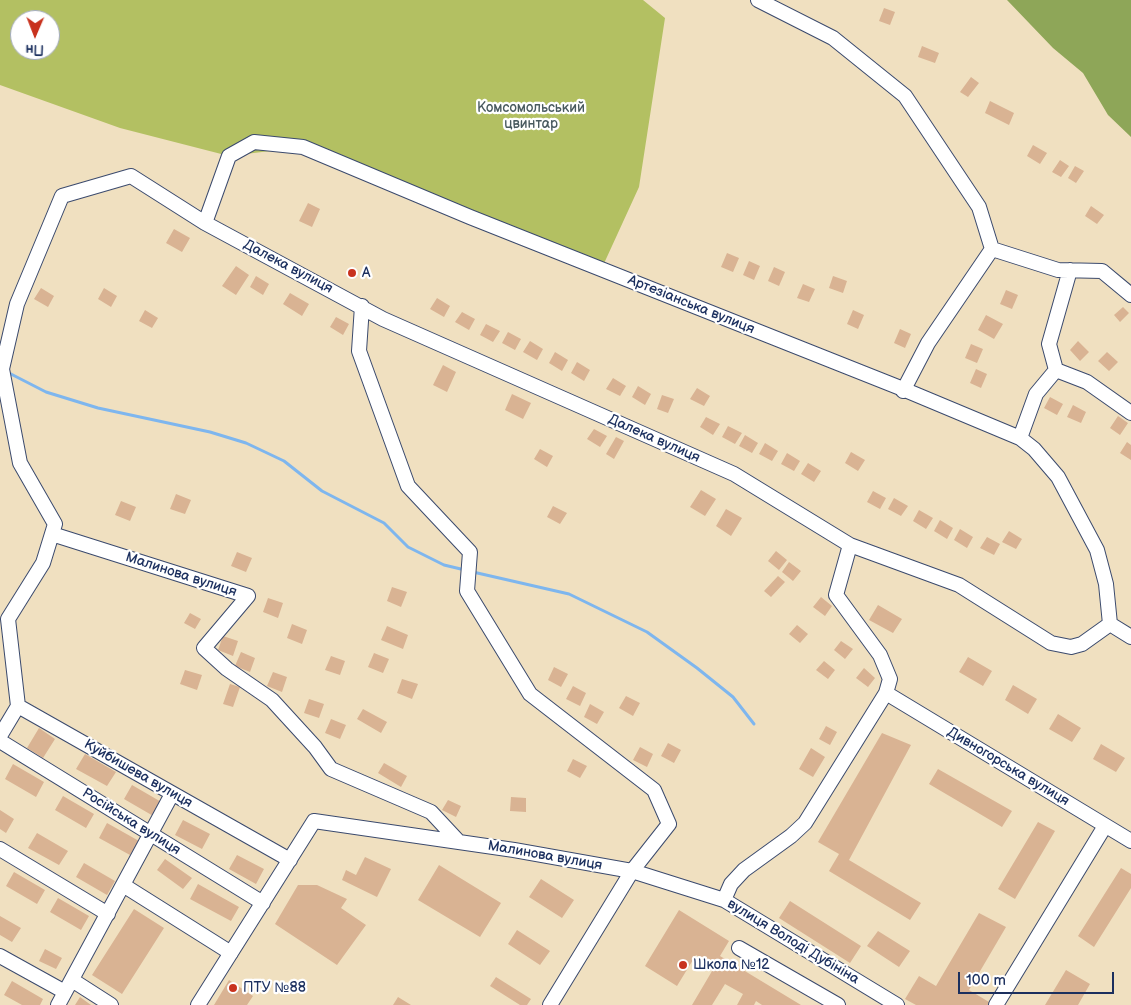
<!DOCTYPE html>
<meta charset="utf-8">
<style>
body{margin:0}
#map{position:relative;width:1131px;height:1005px;overflow:hidden;background:#f0e0c0;font-family:"Balsamiq Sans",sans-serif}
canvas{display:block}
.north{position:absolute;left:10px;top:10px;width:50px;height:50px;box-sizing:border-box;background:#fff;border:1px solid #a4acbf;border-radius:50%;rotate:181deg;font-size:14px;font-weight:700;line-height:20px;text-align:center;color:#1b2f5e}
.north::after{content:'';display:block;margin:auto;width:18px;height:22px;background:#c8321e;clip-path:polygon(50% 0,100% 100%,50% 72%,0 100%)}
.scale{position:absolute;left:958px;top:972px;width:156px;height:22px;box-sizing:border-box;border:2px solid #1b2f5e;border-top:0;padding-left:6px;font-size:15px;line-height:18px;white-space:nowrap;color:#1b2f5e;-webkit-text-stroke:4px #fff;paint-order:stroke}
</style>
<div id="map">
<canvas width="1131" height="1005"></canvas>
<div class="north">Пн</div>
<div class="scale">100 m</div>
</div>
<script>
const g = document.querySelector('canvas').getContext('2d');
g.lineJoin = 'round';
function paint(path, color) { g.fillStyle = color; g.fill(path, 'evenodd'); }
const shape = rows => new Path2D(rows.map(r => 'M' + r).join(''));
function stroke(path, color, width, dash) { g.strokeStyle = color; g.lineWidth = width; g.lineCap = dash ? 'butt' : 'round'; g.setLineDash(dash || []); g.stroke(path); }
function drawText(font, color, halo, rows, align = 'center') {
  g.font = font + ' "Balsamiq Sans",sans-serif'; g.lineWidth = 4.5; g.setLineDash([]); g.textBaseline = 'middle'; g.strokeStyle = halo; g.fillStyle = color; for (const [text, x, y, turn = 0] of rows) {
    g.save(); g.translate(x, y); g.rotate((+turn || 0) * Math.PI / 180); g.textAlign = isNaN(turn) ? turn : align; if (halo) g.strokeText(text, 0, 0); g.fillText(text, 0, 0); g.restore();
  }
}
paint(shape([
 [0,0,643,0,665,18,639,187,601,270,303,147,229,156,120,128,0,85],
 [20,20,50,20,50,50,20,50]
]), '#b3c062');
paint(shape([
 [1007,0,1131,0,1131,137,1108,115,1083,73,1053,48]
]), '#8ea658');
stroke(shape([
 [7,372,46,392,98,408,210,432,246,443,284,461,322,491,384,523,408,547,444,565,465,570],
 [473,572,569,594,647,632,697,668,733,697,754,724]
]), '#7eb6ee', 3);
paint(shape([
 [884,8,895,12,890,25,879,21],
 [922,46,939,53,935,63,918,57],
 [971,77,979,83,968,97,960,92],
 [990,101,1014,113,1009,125,985,113],
 [1033,145,1047,153,1040,164,1027,156],
 [1060,160,1069,166,1061,177,1052,172],
 [1075,166,1084,171,1076,183,1068,178],
 [308,203,320,209,312,227,299,221],
 [1091,206,1104,215,1097,224,1085,216],
 [174,229,190,238,182,252,166,243],
 [727,253,739,258,733,272,721,267],
 [749,261,760,266,754,280,743,275],
 [236,266,249,275,236,295,222,286],
 [774,267,785,272,779,286,768,281],
 [256,276,269,284,263,295,250,287],
 [833,276,847,281,843,293,829,288],
 [803,284,815,289,809,302,797,298],
 [41,288,54,296,48,307,34,299],
 [104,288,117,296,111,307,98,299],
 [1006,290,1018,295,1012,309,1000,304],
 [290,293,309,304,302,316,283,304],
 [437,298,450,306,444,317,430,309],
 [1123,307,1129,313,1120,322,1114,315],
 [145,310,158,318,152,328,139,321],
 [853,310,864,315,858,329,847,324],
 [462,312,475,319,469,330,455,322],
 [986,315,1003,324,994,339,978,330],
 [336,317,349,324,343,335,330,327],
 [486,324,500,331,493,342,480,335],
 [900,329,911,334,905,348,894,343],
 [508,332,521,339,515,350,502,343],
 [530,341,543,349,537,360,523,352],
 [1078,341,1089,352,1080,361,1070,350],
 [971,344,983,349,977,363,965,358],
 [555,352,568,360,562,371,549,363],
 [1107,352,1118,362,1109,371,1098,361],
 [577,362,590,370,584,381,571,373],
 [443,365,456,372,447,392,433,385],
 [976,369,987,374,981,388,970,383],
 [613,378,626,386,620,396,606,389],
 [638,386,651,394,645,405,632,397],
 [697,388,710,396,704,406,690,399],
 [512,394,531,403,523,419,505,410],
 [662,395,674,399,668,413,657,409],
 [1050,397,1063,404,1057,415,1044,408],
 [1073,405,1086,412,1081,423,1067,417],
 [1118,416,1128,423,1120,435,1110,428],
 [706,417,720,424,713,435,700,427],
 [728,426,742,433,735,444,722,437],
 [594,429,607,436,600,447,587,439],
 [745,435,758,443,752,453,739,446],
 [616,437,624,441,614,459,606,454],
 [1127,442,1131,445,1131,460,1120,453],
 [765,443,778,451,772,461,759,454],
 [540,449,553,456,547,467,534,459],
 [851,452,865,460,858,471,845,463],
 [787,453,800,461,794,471,781,464],
 [808,463,821,471,814,482,801,474],
 [701,490,716,499,705,516,690,507],
 [873,491,886,498,880,509,867,502],
 [176,494,191,500,185,514,170,509],
 [894,498,908,506,901,516,888,509],
 [121,501,136,507,130,521,115,515],
 [553,506,567,513,560,524,547,517],
 [726,509,742,518,731,536,716,526],
 [919,510,933,518,926,529,913,521],
 [940,520,953,528,947,539,934,531],
 [960,529,973,537,967,548,954,540],
 [1009,531,1022,539,1016,549,1002,542],
 [987,537,1000,544,994,555,980,548],
 [776,551,787,560,779,570,768,561],
 [237,552,252,558,246,572,231,566],
 [789,562,801,571,793,581,782,572],
 [778,576,785,582,771,597,764,591],
 [392,587,407,592,401,607,387,601],
 [821,597,832,606,825,616,813,607],
 [268,598,283,603,278,618,263,612],
 [878,605,902,619,893,633,869,620],
 [190,613,201,619,195,629,184,623],
 [292,624,307,630,302,644,287,638],
 [797,625,808,634,800,643,789,634],
 [387,626,408,635,403,649,381,640],
 [223,636,238,641,233,656,218,650],
 [841,641,853,649,845,659,834,650],
 [241,652,255,658,250,672,235,666],
 [374,653,389,659,383,673,368,667],
 [331,656,345,661,340,675,325,670],
 [968,657,992,671,983,686,959,672],
 [824,661,835,670,828,679,816,670],
 [554,667,568,674,561,687,548,680],
 [864,668,875,678,868,687,856,678],
 [185,670,202,675,197,690,180,684],
 [273,672,287,677,282,692,267,686],
 [402,679,418,684,412,699,397,693],
 [230,684,240,687,233,707,223,704],
 [1013,685,1037,699,1028,714,1005,700],
 [573,686,586,693,580,706,566,699],
 [626,696,640,703,633,716,619,708],
 [309,699,324,704,319,718,304,713],
 [590,704,604,712,597,724,584,717],
 [363,709,387,722,381,733,357,719],
 [1058,714,1081,728,1072,742,1049,729],
 [331,719,346,725,340,739,325,733],
 [826,726,837,732,830,745,819,739],
 [39,728,55,739,43,758,27,748],
 [882,733,911,745,849,860,921,903,910,920,829,871,839,854,818,842],
 [668,743,681,750,674,763,661,756],
 [1101,744,1125,758,1116,772,1093,759],
 [640,747,653,754,647,767,633,760],
 [811,748,825,757,813,777,799,769],
 [85,754,116,772,107,786,76,769],
 [573,759,587,766,580,778,567,771],
 [384,763,407,776,401,787,378,773],
 [13,764,44,782,36,797,5,779],
 [938,769,1012,811,1002,827,929,784],
 [132,785,163,803,155,817,124,799],
 [63,796,94,814,86,828,55,810],
 [511,797,526,798,526,812,510,811],
 [448,800,461,806,456,817,442,810],
 [0,810,14,819,6,833,0,829],
 [183,820,210,834,202,849,175,835],
 [1038,822,1055,831,1015,899,998,889],
 [107,823,139,841,130,855,99,838],
 [37,833,68,851,59,865,28,848],
 [237,855,264,869,256,884,229,869],
 [365,857,391,869,377,897,342,880,346,870,356,875],
 [165,859,192,878,183,889,157,870],
 [84,863,115,881,107,895,76,877],
 [439,865,501,903,480,937,418,900],
 [1121,868,1131,874,1131,888,1094,947,1078,936],
 [14,872,45,890,37,904,6,886],
 [541,879,574,900,562,918,529,897],
 [198,884,239,907,231,921,190,899],
 [298,885,317,885,347,899,341,908,366,925,337,965,275,924],
 [58,898,89,916,81,930,50,912],
 [790,901,861,946,850,963,779,918],
 [134,909,164,928,122,994,92,975],
 [679,910,729,941,720,956,801,1005,762,1005,756,1001,754,1005,737,1005,743,994,725,984,712,1005,692,1005,715,966,696,955,677,986,645,966],
 [979,913,1006,927,969,990,994,1005,916,1005,905,999,919,976,936,986],
 [0,916,21,928,12,942,0,935],
 [517,930,550,951,540,965,508,944],
 [878,931,910,951,899,967,867,946],
 [45,949,62,958,56,969,39,961],
 [1066,970,1090,984,1078,1005,1045,1005],
 [496,977,531,999,527,1005,520,1005,490,986],
 [229,980,253,996,247,1005,214,1005],
 [12,981,43,999,40,1005,22,1005,4,995],
 [80,997,91,1005,75,1005],
 [398,997,411,1005,393,1005]
]), '#d9b393');
const minor = shape([
 [758,0,833,38,905,96,979,207,992,249,928,343,903,391],
 [205,223,229,156,254,142,303,147,470,217,898,387,1020,438,1034,449,1058,477,1097,550,1106,584,1110,624],
 [992,249,1058,270,1102,271,1131,295],
 [362,306,359,351,408,486,470,552,467,591,530,694,654,790,669,824,632,871,550,1005],
 [1056,370,1049,344,1070,270],
 [1056,370,1087,382,1131,413],
 [1020,438,1036,394,1056,370],
 [52,534,248,596,204,648,227,669,272,700,315,747,331,769,431,812,459,842],
 [1110,624,1131,637],
 [886,693,1131,841],
 [18,706,8,619,43,563,55,524,20,463,2,369,17,304,62,196,131,176,205,223,383,319,734,474,850,545,959,585,1051,643,1071,647,1082,644,1110,624],
 [0,736,18,706,290,860],
 [0,741,263,903],
 [0,849,108,914],
 [123,885,231,953],
 [724,900,731,884,744,870,791,836,805,823,886,693,890,679,880,655,836,595,850,545],
 [739,948,838,1005],
 [0,956,65,992],
 [72,980,111,1005],
 [58,1005,172,794],
 [198,1005,314,821,514,850,632,871,724,900,897,1005],
 [996,1005,1105,826]
]);
stroke(minor, '#3b4a6d', 16);
stroke(minor, '#fff', 14);
for (const [x, y, r, color] of [
 [352,273,5,"#c8321e"],
 [683,965,5,"#c8321e"],
 [233,988,5,"#c8321e"]
]) { const dot = new Path2D(); dot.arc(x, y, r, 0, 2 * Math.PI); g.fillStyle = color; g.fill(dot); stroke(dot, '#fff', 2); }
drawText('14px', '#495a5f', '#fff', [
 ["Комсомольський",531,108],
 ["цвинтар",531,124]
]);
drawText('14px', '#1b2f5e', '#fff', [
 ["Далека вулиця",288,267,28],
 ["Артезіанська вулиця",691,305,22],
 ["Далека вулиця",654,439,24],
 ["Малинова вулиця",181,575,18],
 ["Дивногорська вулиця",1008,767,31],
 ["Куйбишева вулиця",138,774,30],
 ["Російська вулиця",131,822,32],
 ["Малинова вулиця",545,856,10],
 ["вулиця Володі Дубініна",793,942,31]
]);
drawText('14px', '#1b2f5e', '#fff', [
 ["А",362,273],
 ["Школа №12",693,965],
 ["ПТУ №88",243,988]
], 'left');
</script>
